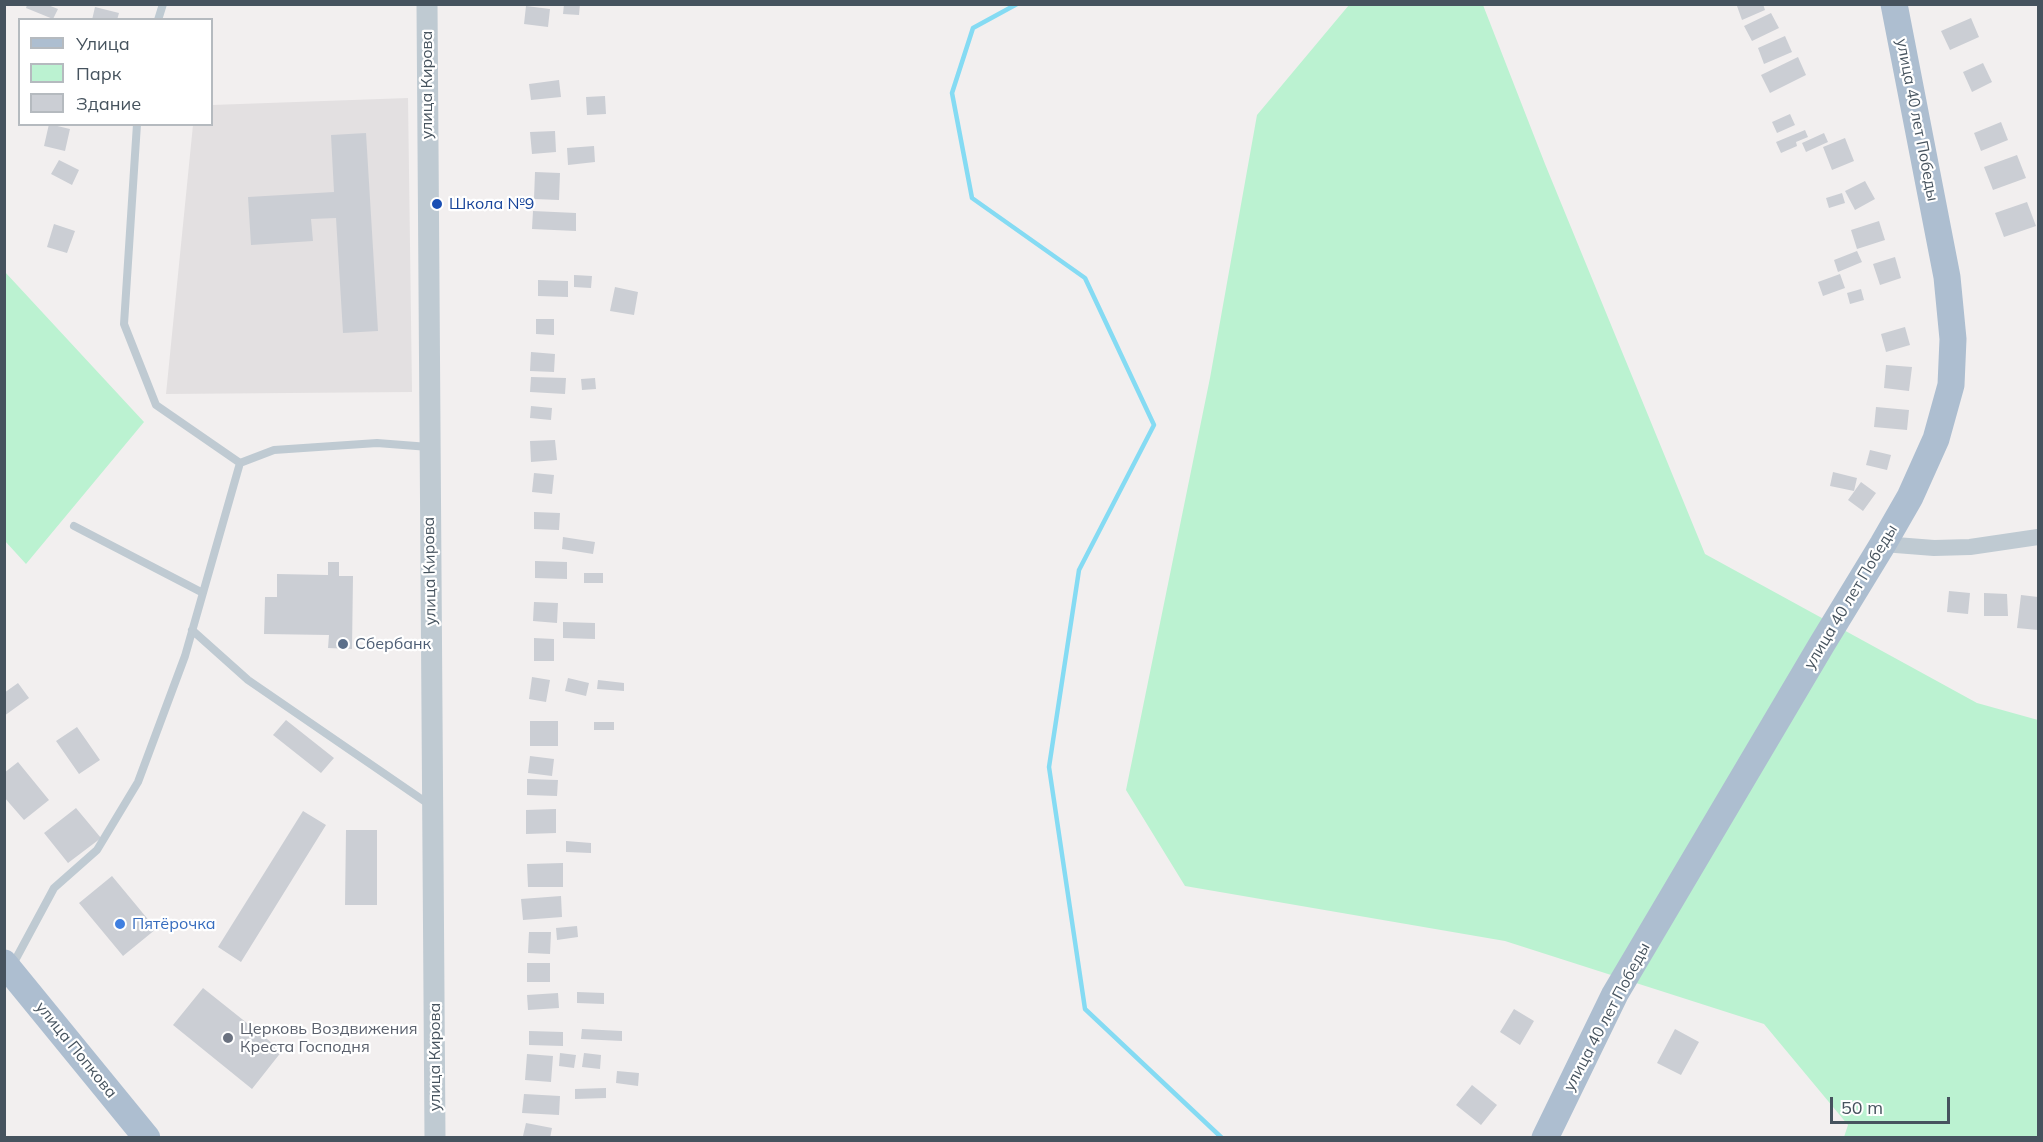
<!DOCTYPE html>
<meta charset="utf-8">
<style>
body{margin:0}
#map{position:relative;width:2043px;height:1142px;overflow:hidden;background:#f2efef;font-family:Mulish,sans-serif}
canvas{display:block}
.frame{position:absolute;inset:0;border:6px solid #46535e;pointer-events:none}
.legend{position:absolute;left:18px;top:18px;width:195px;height:108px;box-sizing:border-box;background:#fff;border:2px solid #b5babf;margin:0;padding:8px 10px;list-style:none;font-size:18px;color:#46535e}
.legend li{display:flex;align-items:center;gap:12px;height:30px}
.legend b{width:30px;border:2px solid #b5babf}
.scale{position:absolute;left:1830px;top:1097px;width:120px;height:27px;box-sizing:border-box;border:3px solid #46535e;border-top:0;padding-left:8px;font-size:18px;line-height:21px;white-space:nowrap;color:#46535e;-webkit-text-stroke:4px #fff;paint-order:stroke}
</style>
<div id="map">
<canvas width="2043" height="1142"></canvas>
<div class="frame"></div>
<ul class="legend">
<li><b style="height:8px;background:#adbed0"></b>Улица</li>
<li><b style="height:16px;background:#bbf2d1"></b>Парк</li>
<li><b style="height:16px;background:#cbced4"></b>Здание</li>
</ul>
<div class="scale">50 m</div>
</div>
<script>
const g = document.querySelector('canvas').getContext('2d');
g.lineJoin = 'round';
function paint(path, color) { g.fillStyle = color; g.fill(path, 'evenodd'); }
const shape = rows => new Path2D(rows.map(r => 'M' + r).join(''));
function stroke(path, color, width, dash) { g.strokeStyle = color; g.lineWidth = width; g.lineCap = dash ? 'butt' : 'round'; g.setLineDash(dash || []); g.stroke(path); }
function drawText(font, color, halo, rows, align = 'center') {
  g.font = font + ' Mulish,sans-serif'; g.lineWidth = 4.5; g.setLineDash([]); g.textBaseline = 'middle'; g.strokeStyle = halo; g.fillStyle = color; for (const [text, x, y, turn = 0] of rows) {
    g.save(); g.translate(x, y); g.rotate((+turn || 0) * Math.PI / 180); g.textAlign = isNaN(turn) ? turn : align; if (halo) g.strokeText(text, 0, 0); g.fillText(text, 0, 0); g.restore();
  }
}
paint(shape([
 [408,98,412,392,166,394,193,125,212,124,212,105]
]), '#e3e0e1');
paint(shape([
 [1349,5,1483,5,1545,164,1705,554,1977,703,2038,720,2038,1137,1844,1137,1848,1125,1764,1024,1505,941,1185,886,1126,790,1210,378,1257,115],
 [5,272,144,422,26,564,5,541]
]), '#bbf2d1');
stroke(shape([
 [1017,4,973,28,952,93,972,198,1085,278,1154,425,1079,570,1049,767,1085,1009,1222,1138]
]), '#85dbf3', 4.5);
paint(shape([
 [564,4,580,4,579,15,563,14],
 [1740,4,1763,4,1765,10,1742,20,1737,6],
 [27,5,48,5,58,9,53,19,26,8],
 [526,6,550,9,548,27,524,24],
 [95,7,119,13,117,20,92,20],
 [1771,13,1779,28,1752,41,1744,26],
 [1971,18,1979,37,1950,50,1941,31],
 [1785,36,1792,52,1764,64,1758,48],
 [1798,57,1806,75,1770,93,1761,75],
 [1983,63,1992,82,1972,92,1963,72],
 [559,80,561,97,531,100,529,84],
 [605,96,606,114,587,115,586,97],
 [1790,114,1795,125,1777,133,1772,122],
 [2001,122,2008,140,1981,151,1974,133],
 [49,124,70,129,65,151,44,146],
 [1805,130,1808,137,1796,142,1797,146,1781,153,1776,142],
 [555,131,556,152,532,154,530,132],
 [366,133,378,331,343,333,336,218,311,219,313,241,251,245,248,197,334,192,331,135],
 [1824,133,1828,142,1806,152,1802,143],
 [1845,138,1854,161,1832,170,1823,147],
 [594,146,595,162,568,165,567,148],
 [2017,155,2026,178,1993,190,1984,167],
 [59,160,79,170,72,185,51,174],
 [535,172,560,173,559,200,534,199],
 [1865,181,1875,199,1855,210,1845,191],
 [1842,193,1845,203,1829,208,1826,198],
 [2027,202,2036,226,2004,237,1995,213],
 [533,211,576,213,576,231,532,229],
 [1879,221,1885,240,1857,249,1851,230],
 [54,224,75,231,67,253,47,247],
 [1857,251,1862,262,1838,272,1834,260],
 [1895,257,1901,278,1880,285,1873,264],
 [1840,274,1845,288,1823,296,1818,282],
 [574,275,592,276,591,288,574,287],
 [538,280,568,281,568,297,538,296],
 [615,287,638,292,634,315,610,311],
 [1861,289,1864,300,1850,304,1847,293],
 [536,319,554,319,554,335,536,334],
 [1905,327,1910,345,1886,352,1881,334],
 [531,352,555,354,554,372,530,371],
 [1886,365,1912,367,1909,391,1884,388],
 [531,377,566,378,565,394,530,392],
 [595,378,596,389,582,390,581,379],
 [531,406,552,408,551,420,530,418],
 [1876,407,1909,410,1907,430,1874,427],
 [555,440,557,460,531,462,530,441],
 [1870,450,1891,455,1887,470,1866,465],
 [1833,472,1857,478,1854,491,1830,486],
 [534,473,554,475,552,494,532,492],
 [1861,482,1876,493,1863,511,1848,500],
 [534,512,560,513,559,530,534,529],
 [563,537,595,542,593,554,562,549],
 [535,561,567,562,567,579,535,578],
 [328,562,339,562,339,576,353,576,352,649,328,648,329,635,264,634,265,597,277,597,277,574,328,575],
 [584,573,603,573,603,583,584,583],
 [1949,591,1970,593,1968,614,1947,612],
 [1984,593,2007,594,2008,616,1984,616],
 [2021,595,2038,597,2038,630,2017,628],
 [534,602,558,603,557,623,533,621],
 [563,622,595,623,595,639,563,638],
 [534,638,554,639,554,661,534,661],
 [532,677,550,680,546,702,529,699],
 [568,678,589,683,586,696,565,691],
 [598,680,624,683,624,691,597,689],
 [18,683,29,698,4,716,4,693],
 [286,720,334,758,321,773,273,735],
 [530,721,558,721,558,746,530,746],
 [594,722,614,722,614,730,594,730],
 [77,727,100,760,79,774,56,741],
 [530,756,554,759,552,776,528,773],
 [18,762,49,800,24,820,4,797,4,773],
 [527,779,558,780,557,796,527,795],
 [76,808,101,838,68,863,44,833],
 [556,809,556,833,526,834,526,810],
 [303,811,326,825,241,962,218,947],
 [346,830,377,830,377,905,345,905],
 [566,841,591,843,591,853,566,852],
 [563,863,563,887,528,887,527,864],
 [112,876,156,929,123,956,79,903],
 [561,896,562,917,523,920,521,899],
 [577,926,578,937,557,940,556,928],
 [529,932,551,932,550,954,528,953],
 [527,963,550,963,550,982,527,982],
 [203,988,282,1051,252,1089,173,1025],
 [577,992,604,993,604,1004,577,1003],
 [558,993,559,1008,528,1010,527,995],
 [1514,1009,1534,1021,1520,1045,1500,1032],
 [582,1029,622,1031,622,1041,581,1039],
 [1675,1029,1699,1042,1681,1075,1657,1063],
 [529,1031,563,1032,563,1046,529,1045],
 [560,1053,576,1055,574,1068,559,1066],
 [584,1053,601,1055,600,1069,582,1067],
 [527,1054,553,1056,551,1082,525,1080],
 [617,1071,639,1073,638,1086,616,1083],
 [1472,1085,1497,1105,1481,1125,1456,1105],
 [606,1088,606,1098,575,1099,575,1089],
 [524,1094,560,1096,559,1115,522,1113],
 [526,1123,552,1128,550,1138,523,1136]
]), '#cbced4');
stroke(shape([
 [158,20,163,4],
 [137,124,124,324,156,405,240,463,274,450,377,443,429,447],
 [74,526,203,593],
 [192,630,248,680,430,805],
 [12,966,54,888,97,850,138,782,185,656,240,463]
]), '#bfcad2', 8);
stroke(shape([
 [1883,544,1934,548,1970,547,2038,537]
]), '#bfcad2', 16);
stroke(shape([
 [427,4,435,1138]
]), '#bfcad2', 21);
stroke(shape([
 [4,963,147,1138],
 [1545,1138,1615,994,1822,644,1883,544,1910,497,1936,439,1951,385,1953,339,1947,277,1894,4]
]), '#adbed0', 27);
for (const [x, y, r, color] of [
 [437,204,6,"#1a4fb4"],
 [343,644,6,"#5c6f8a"],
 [120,924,6,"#3f7fe0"],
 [228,1038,6,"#6b7280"]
]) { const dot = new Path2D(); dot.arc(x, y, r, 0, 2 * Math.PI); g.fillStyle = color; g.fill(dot); stroke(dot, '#fff', 2); }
drawText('16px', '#46535e', '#fff', [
 ["улица Кирова",427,85,-90],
 ["улица 40 лет Победы",1917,120,79],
 ["улица Кирова",430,571,-91],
 ["улица 40 лет Победы",1851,597,-59],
 ["улица 40 лет Победы",1607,1017,-62],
 ["улица Попкова",76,1050,51],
 ["улица Кирова",435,1057,-90]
]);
drawText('16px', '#164399', '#fff', [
 ["Школа №9",449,204]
], 'left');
drawText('16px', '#4e5e75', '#fff', [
 ["Сбербанк",355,644]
], 'left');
drawText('16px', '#366cbe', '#fff', [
 ["Пятёрочка",132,924]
], 'left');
drawText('16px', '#5b616d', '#fff', [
 ["Церковь Воздвижения",240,1029],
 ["Креста Господня",240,1047]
], 'left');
</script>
